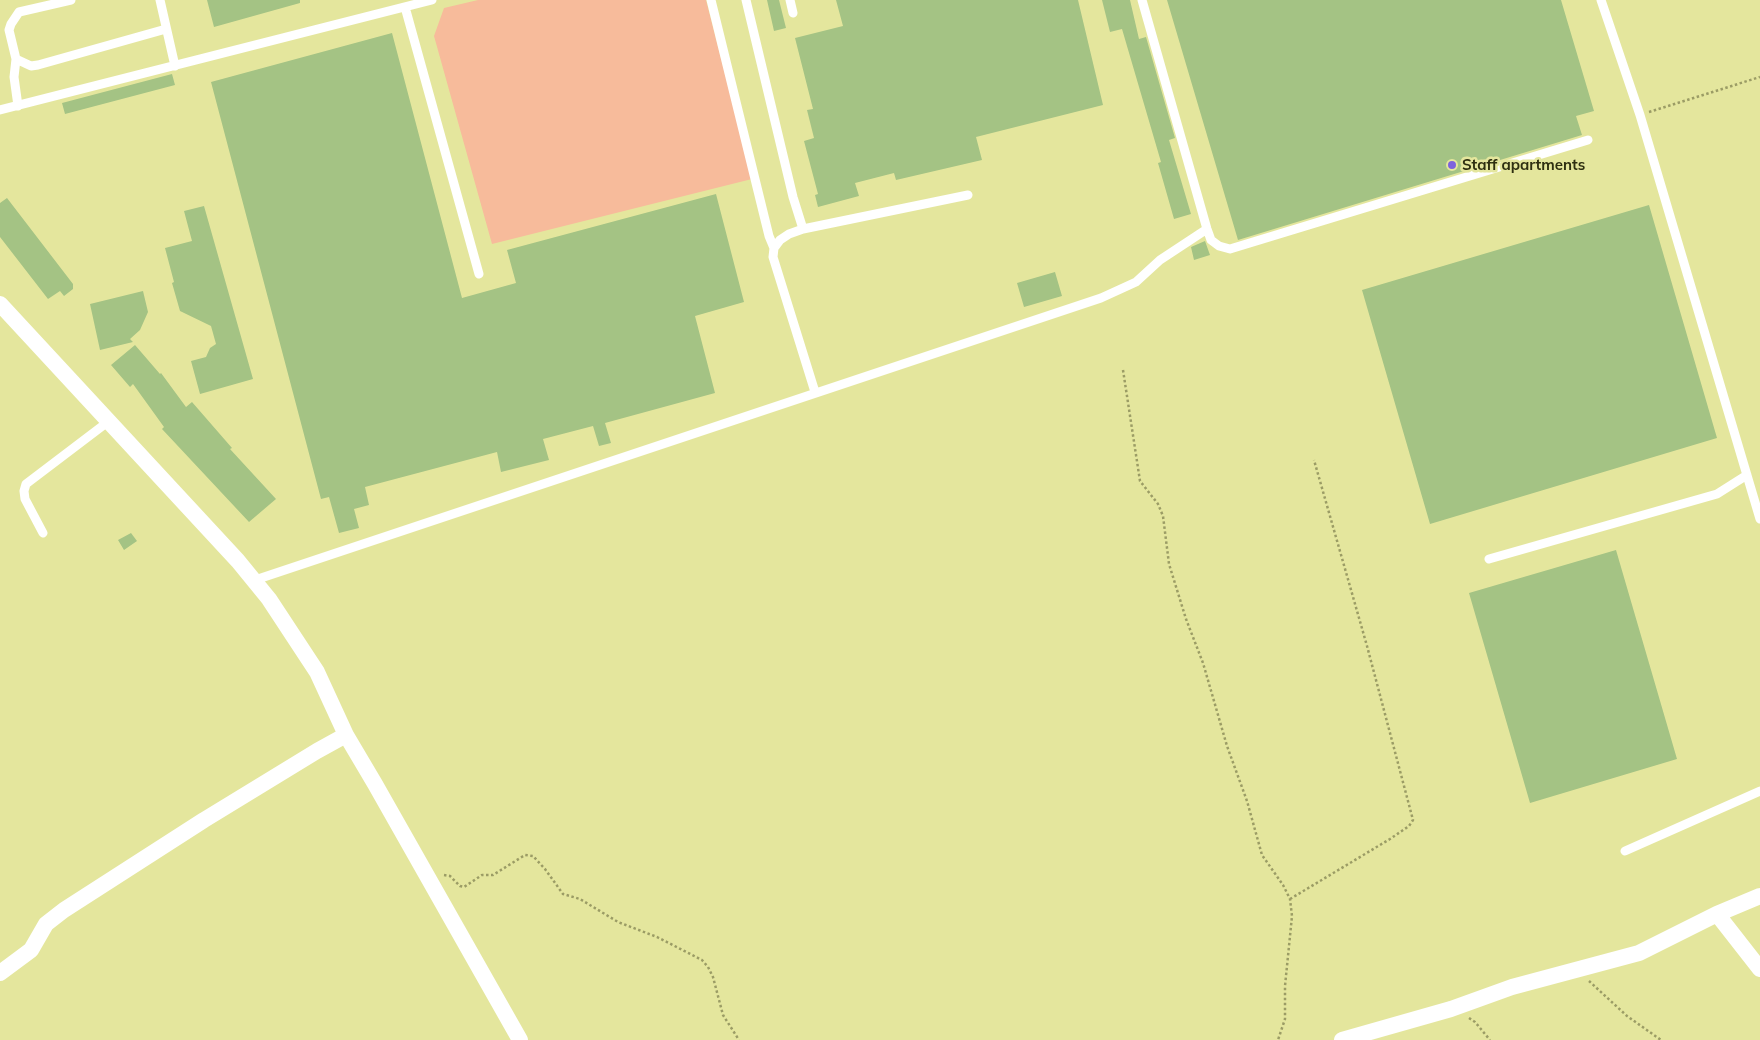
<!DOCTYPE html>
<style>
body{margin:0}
canvas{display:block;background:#e4e69d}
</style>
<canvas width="1760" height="1040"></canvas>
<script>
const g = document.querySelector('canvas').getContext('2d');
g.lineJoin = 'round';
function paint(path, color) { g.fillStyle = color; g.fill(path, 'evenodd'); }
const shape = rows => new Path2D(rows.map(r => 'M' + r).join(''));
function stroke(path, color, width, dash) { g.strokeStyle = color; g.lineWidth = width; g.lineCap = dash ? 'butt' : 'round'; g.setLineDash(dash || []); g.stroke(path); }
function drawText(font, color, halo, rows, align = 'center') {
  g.font = font + ' Mulish,sans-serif'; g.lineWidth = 5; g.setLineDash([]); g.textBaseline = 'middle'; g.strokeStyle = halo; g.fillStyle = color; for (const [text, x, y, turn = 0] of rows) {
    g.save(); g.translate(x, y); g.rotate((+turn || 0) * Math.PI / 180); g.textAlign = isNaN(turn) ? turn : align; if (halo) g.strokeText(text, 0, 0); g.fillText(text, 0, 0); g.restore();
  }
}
paint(shape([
 [478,0,706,0,752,179,492,244,434,36,444,8]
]), '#f7bb9b');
paint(shape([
 [207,0,300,0,300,3,214,27],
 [767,0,779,0,786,28,774,31],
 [836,0,1078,0,1103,105,976,137,982,160,896,180,894,173,855,183,859,196,818,207,815,195,818,194,804,141,814,138,807,110,813,109,795,38,843,26],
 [1102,0,1130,0,1139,39,1146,37,1175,138,1169,140,1191,214,1174,219,1158,163,1161,162,1122,29,1110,32],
 [1167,0,1561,0,1594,111,1576,116,1582,135,1238,240],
 [392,33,462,298,516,283,507,250,716,194,744,302,695,316,715,393,605,423,611,443,599,446,593,426,543,439,549,460,501,472,497,452,365,487,369,505,354,509,359,528,339,533,329,497,321,499,211,82],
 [172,74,175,85,65,114,62,103],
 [7,198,73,284,73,289,64,296,60,291,48,299,0,237,0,203],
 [1649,205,1717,438,1430,524,1362,290],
 [204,206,253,379,200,394,191,361,206,357,210,348,216,344,211,326,180,311,172,283,174,282,165,248,192,241,184,211],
 [1205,241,1210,255,1194,260,1191,247],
 [1055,272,1062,296,1024,307,1017,283],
 [143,291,148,312,140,330,130,339,133,342,100,350,90,304],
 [135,345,160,374,161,373,186,407,192,402,232,448,230,449,276,499,249,522,162,429,164,427,133,384,130,387,111,365],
 [131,533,137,541,124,550,118,540],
 [1616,550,1677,759,1530,803,1469,593]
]), '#a4c384');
stroke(shape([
 [1649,112,1760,77],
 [1123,370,1140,481,1158,504,1163,516,1169,564,1186,619,1203,663,1227,746,1247,801,1262,855,1283,885,1290,899,1292,916,1285,986,1285,1019,1278,1040],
 [444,875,450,876,460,886,464,887,482,875,493,875,525,855,533,856,545,869,563,894,580,899,618,922,657,937,702,960,708,967,713,977,723,1015,739,1040],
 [1290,899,1390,839,1409,826,1413,820,1367,646,1314,460],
 [1589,981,1627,1016,1661,1040],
 [1469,1018,1475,1022,1490,1040]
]), '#9b9c65', 2.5, [2.5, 2.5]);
stroke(shape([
 [160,0,175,66],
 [711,0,769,236,774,248],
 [746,0,793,197,803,229],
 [790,0,793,13],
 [1142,0,1207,229,1211,240,1219,246,1230,249,1588,140],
 [1601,0,1640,115,1760,519],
 [405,7,479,274],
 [16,59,31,66,38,65,166,29],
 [18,106,14,77,16,59,9,30,11,24,19,12,71,0],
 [0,110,432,0],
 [815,392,773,257,774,248,780,240,789,234,803,229,968,195],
 [43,533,25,499,24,491,26,484,109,421],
 [1489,559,1717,494,1747,475],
 [255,580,1101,298,1136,282,1160,260,1207,229],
 [1625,851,1760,791]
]), '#fff', 9);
stroke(shape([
 [0,304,238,561,269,599,317,672,346,735,375,784,520,1040],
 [1717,914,1760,969],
 [0,973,31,950,46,924,64,910,204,820,317,751,346,735],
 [1342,1040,1451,1009,1512,987,1639,953,1717,914,1760,896]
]), '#fff', 16);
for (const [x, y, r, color] of [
 [1452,165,5,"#7c62dd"]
]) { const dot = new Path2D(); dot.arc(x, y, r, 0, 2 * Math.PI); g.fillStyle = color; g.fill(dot); stroke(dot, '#e4e69d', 2); }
drawText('bold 15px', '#2e2f11', '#e4e69d', [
 ["Staff apartments",1462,165]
], 'left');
</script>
